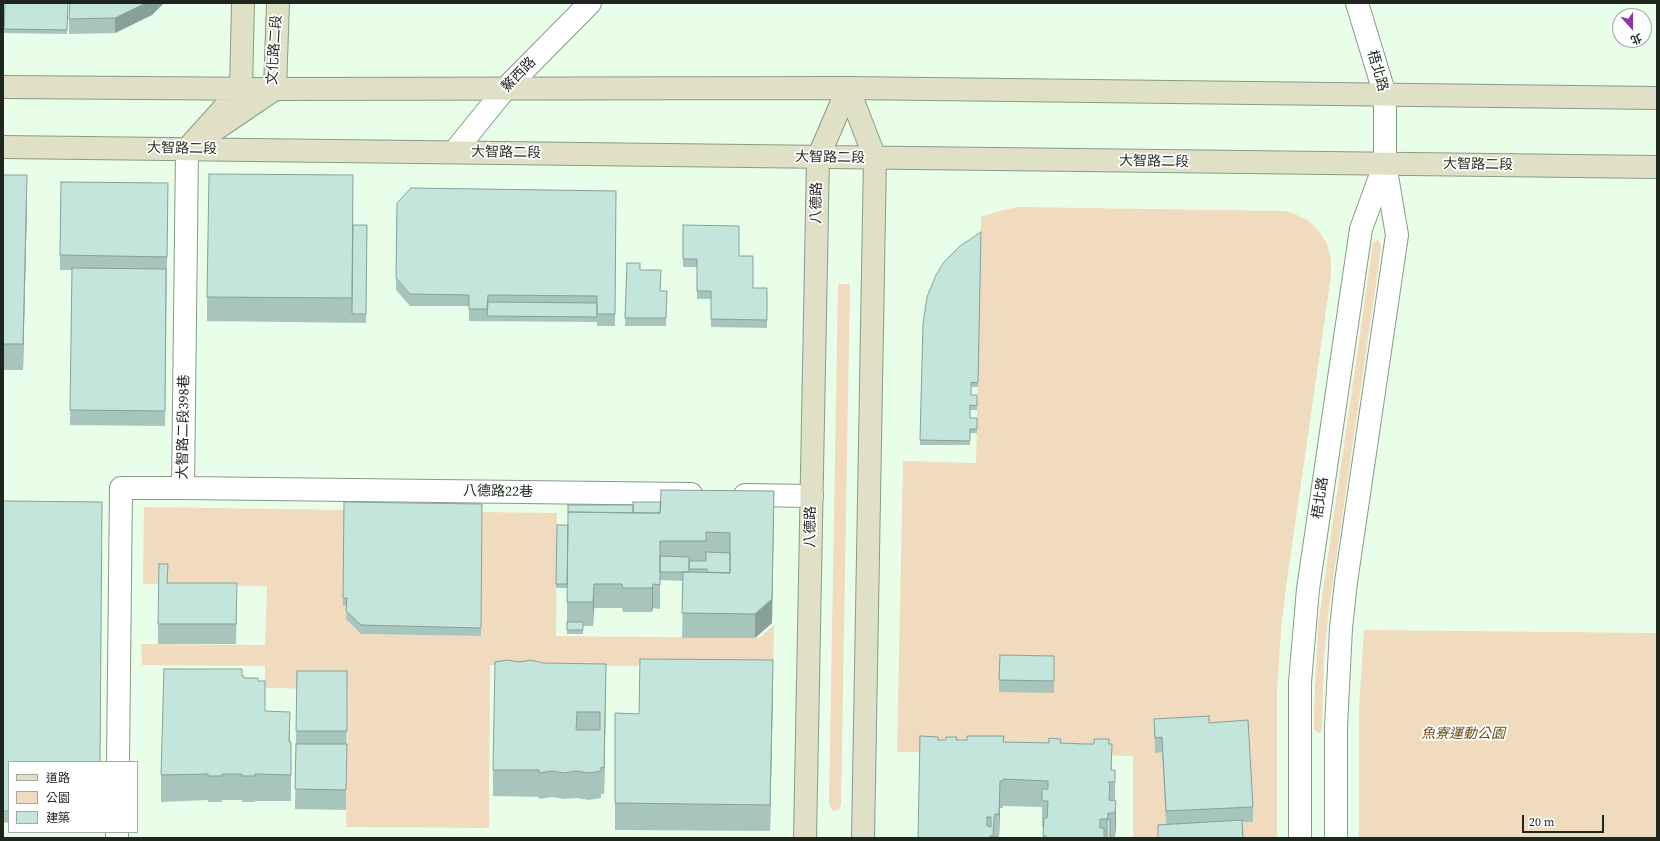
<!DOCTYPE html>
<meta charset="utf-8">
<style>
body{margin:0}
#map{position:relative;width:1660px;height:841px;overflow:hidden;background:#e9fee8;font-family:"Source Serif 4","Noto Sans TC",serif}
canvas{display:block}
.frame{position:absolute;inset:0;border:4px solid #1f261e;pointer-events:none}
.legend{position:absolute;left:8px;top:761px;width:130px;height:72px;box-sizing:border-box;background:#fff;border:1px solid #a5a8a5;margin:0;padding:5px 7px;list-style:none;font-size:12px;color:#1f261e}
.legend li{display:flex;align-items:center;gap:8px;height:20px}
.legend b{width:20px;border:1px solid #a5a8a5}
.north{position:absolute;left:1612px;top:8px;width:40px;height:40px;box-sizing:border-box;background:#fff;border:1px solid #a5a8a5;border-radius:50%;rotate:159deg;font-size:11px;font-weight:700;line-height:16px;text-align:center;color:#1f261e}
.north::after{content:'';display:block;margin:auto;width:14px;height:18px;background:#8839a9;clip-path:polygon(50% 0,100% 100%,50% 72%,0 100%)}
.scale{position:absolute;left:1522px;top:815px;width:82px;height:18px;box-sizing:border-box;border:2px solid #1f261e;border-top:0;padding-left:5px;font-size:12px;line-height:14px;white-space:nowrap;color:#1f261e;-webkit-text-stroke:3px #fff;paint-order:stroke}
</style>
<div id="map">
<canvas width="1660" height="841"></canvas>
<div class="frame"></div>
<ul class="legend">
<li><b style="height:5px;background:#e0e0c6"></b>道路</li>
<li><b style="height:11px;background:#f0dbbf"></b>公園</li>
<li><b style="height:11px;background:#c3e5dc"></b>建築</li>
</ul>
<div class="north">北</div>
<div class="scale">20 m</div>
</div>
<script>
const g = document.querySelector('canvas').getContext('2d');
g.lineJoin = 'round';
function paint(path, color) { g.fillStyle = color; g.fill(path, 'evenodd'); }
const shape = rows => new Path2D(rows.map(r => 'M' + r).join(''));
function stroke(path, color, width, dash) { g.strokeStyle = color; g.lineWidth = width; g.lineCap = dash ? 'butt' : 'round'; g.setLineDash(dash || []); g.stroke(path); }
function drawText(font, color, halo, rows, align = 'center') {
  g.font = font + ' "Source Serif 4","Noto Sans TC",serif'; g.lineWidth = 3.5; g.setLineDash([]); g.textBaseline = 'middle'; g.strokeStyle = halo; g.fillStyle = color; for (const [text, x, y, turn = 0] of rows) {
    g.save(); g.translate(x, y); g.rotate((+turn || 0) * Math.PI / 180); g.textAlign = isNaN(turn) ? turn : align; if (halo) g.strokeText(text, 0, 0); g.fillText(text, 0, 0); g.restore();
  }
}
paint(shape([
 [1018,207,1286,211,1295,214,1309,221,1319,231,1327,244,1331,259,1331,276,1286,587,1281,631,1277,691,1277,838,1133,838,1133,756,897,752,903,461,976,463,981,217,999,211],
 [1378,240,1381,245,1380,256,1329,608,1324,658,1322,729,1321,732,1318,733,1314,729,1314,708,1318,626,1322,598,1373,243,1375,241],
 [838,284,850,284,841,805,839,810,833,811,829,804],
 [144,507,344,510,343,606,347,606,346,619,361,634,481,636,482,512,557,513,556,636,759,638,774,625,773,681,759,667,490,665,489,828,346,827,348,689,265,688,265,666,142,665,141,644,265,645,267,586,143,584],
 [1364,630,1657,633,1657,838,1359,838,1359,709]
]), '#f0dbbf');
const street = shape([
 [454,152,505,89,590,3],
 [183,488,691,494],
 [745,495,812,496],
 [118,762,121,488,183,488,187,149],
 [117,838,117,832],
 [1300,838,1300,682,1308,589,1361,229,1384,166],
 [1336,838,1336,727,1341,628,1346,582,1397,235,1385,164,1385,95,1357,3]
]);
const secondary = shape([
 [3,87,275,89,848,88,1657,98],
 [848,88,875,158,863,838],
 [275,89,278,3],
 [216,129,275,89],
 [3,147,1657,167],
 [187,149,241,89,243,3],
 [805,838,818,158,848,88]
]);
stroke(street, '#889b87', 24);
stroke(secondary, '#889b87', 24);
stroke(street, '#fff', 22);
stroke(secondary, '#e0e0c6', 22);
paint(shape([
 [5,3,68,3,67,34,4,33],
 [152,15,115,33,69,34,69,19],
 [3,175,27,202,23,370,3,370],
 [168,183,165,426,70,425,72,270,60,270,60,255],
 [616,191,615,326,597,326,597,322,469,321,469,306,410,306,396,290,397,203],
 [353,225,367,225,366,323,207,321,207,297],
 [683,225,739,256,753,288,767,288,767,328,711,327,711,299,697,299,697,267,683,267],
 [981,232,978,387,971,387,971,395,977,399,977,410,970,410,970,418,977,418,977,433,970,433,970,445,920,445,923,324],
 [627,263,640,270,660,291,667,291,666,326,625,326],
 [3,501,9,762,9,823,3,822],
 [344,502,482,504,481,636,361,634,346,619,347,606,343,606],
 [774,515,772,623,755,638,682,638,683,581,660,580,660,609,653,608,652,612,623,612,622,608,594,608,593,626,583,626,583,634,567,634,567,588,556,588,556,584,568,525],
 [168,583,237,603,236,644,158,644,158,624],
 [1054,668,1054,693,999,692,999,680],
 [297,671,347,671,346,810,295,809],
 [242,676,244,678,258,681,265,681,265,711,290,742,291,742,291,801,255,801,255,802,242,802,242,800,222,800,222,802,208,802,208,800,161,802,161,775],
 [773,687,770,831,615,830,615,713,639,714],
 [606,690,604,794,601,794,601,798,589,800,576,798,564,799,552,797,539,799,539,797,493,796,493,770],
 [1154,719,1209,723,1253,807,1253,822,1242,822,1243,838,1158,838,1158,825,1166,824,1162,752,1155,753],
 [938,740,1085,744,1109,744,1112,770,1115,770,1115,838,1043,838,1044,827,1042,827,1042,807,1003,806,1003,808,1000,808,999,838,918,838]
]), '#a8c5bd');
paint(shape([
 [146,3,164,3,152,15,115,33,115,18],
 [27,175,27,202,23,370,23,344],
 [774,491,772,623,755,638,755,614],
 [594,584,594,608,593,626,593,602],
 [653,584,653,608,652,612,652,588],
 [773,660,773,687,770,831,770,805],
 [606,664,606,690,604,794,604,768],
 [290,712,290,738,289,769,289,742],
 [1000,781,1000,808,999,838,999,814],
 [1116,801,1116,827,1115,838,1115,813]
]), '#88a09a');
const building = shape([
 [5,3,68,3,67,30,4,29,5,3],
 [70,3,146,3,115,18,69,19,70,3],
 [209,174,353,175,352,298,207,297,209,174],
 [3,175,27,175,23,344,3,344,3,175],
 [61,182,168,183,167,257,60,255,61,182],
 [411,188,616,191,615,314,597,314,597,296,488,295,487,309,469,309,469,295,410,294,396,278,397,203,411,188],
 [353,225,367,225,366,314,352,314,353,225],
 [683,225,739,226,739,256,753,256,753,288,767,288,767,320,711,319,711,291,697,291,697,259,683,259,683,225],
 [981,232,978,383,971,382,971,395,977,395,977,406,970,405,970,418,977,418,977,429,970,429,970,441,920,440,923,324,927,297,936,275,944,262,960,246,981,232],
 [627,263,640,263,640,270,661,270,660,291,667,291,666,318,625,318,627,263],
 [72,268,166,269,165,411,70,410,72,268],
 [488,302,597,303,597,317,487,316,488,302],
 [661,490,774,491,772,599,755,614,682,613,683,572,730,573,730,533,706,532,706,541,660,541,660,585,653,584,652,588,623,588,622,584,594,584,593,602,567,602,568,512,660,513,661,490],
 [3,501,102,502,100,762,9,762,9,811,3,811,3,501],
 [344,502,482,504,481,628,361,625,346,611,347,598,343,598,344,502],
 [633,502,661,502,660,513,633,513,633,502],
 [568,505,633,505,633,513,568,512,568,505],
 [557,525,568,525,567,584,556,584,557,525],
 [706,552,730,553,730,573,707,572,707,569,689,569,689,561,706,561,706,552],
 [660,556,689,557,689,572,660,572,660,556],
 [159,564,168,564,167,583,237,583,236,624,158,624,159,564],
 [567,622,583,622,583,630,567,630,567,622],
 [1000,655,1054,656,1054,681,999,680,1000,655],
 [640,659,773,660,770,805,615,803,615,713,639,714,640,659],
 [507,660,519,662,531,660,543,663,606,664,604,768,601,767,601,771,589,773,576,771,564,773,552,771,539,773,539,770,493,770,495,662,507,660],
 [577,712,600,712,600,730,576,730,577,712],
 [164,669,242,669,242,676,244,676,244,678,258,678,258,681,265,681,265,711,290,712,289,742,291,742,291,775,255,774,255,776,242,776,242,774,222,774,222,776,208,776,208,774,161,775,164,669],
 [297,671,347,671,347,731,296,731,297,671],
 [1209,716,1209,723,1248,720,1253,807,1166,811,1162,737,1155,738,1154,719,1209,716],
 [920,736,938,737,938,740,946,740,946,737,957,737,956,740,967,740,967,736,1004,736,1003,742,1049,743,1049,738,1061,739,1060,743,1085,744,1094,744,1094,739,1109,739,1109,744,1112,744,1111,770,1115,770,1115,782,1108,782,1110,783,1109,800,1116,801,1115,813,1108,813,1108,819,1100,819,1100,828,1104,828,1104,838,1107,838,1107,819,1110,819,1110,838,1045,838,1046,836,1043,836,1044,818,1047,818,1048,801,1042,801,1042,789,1048,789,1048,781,1003,779,1003,781,1000,781,999,814,995,814,995,817,994,817,993,836,990,836,990,837,997,837,997,838,918,838,920,736],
 [987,817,991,817,991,827,987,826,987,817],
 [296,744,347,744,346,790,295,789,296,744],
 [1242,820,1243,838,1158,838,1158,825,1242,820]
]);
paint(building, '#c3e5dc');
stroke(building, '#88a09a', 1);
drawText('14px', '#1f261e', '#fff', [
 ["文化路二段",275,50,-86],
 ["梧北路",1377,71,74],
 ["鰲西路",519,75,-46],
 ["大智路二段",182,149,1],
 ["大智路二段",506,153,1],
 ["大智路二段",830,158,1],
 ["大智路二段",1154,162,1],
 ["大智路二段",1478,165,1],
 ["八德路",817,203,-89],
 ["大智路二段398巷",184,427,-89],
 ["八德路22巷",498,492,1],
 ["梧北路",1321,498,-82],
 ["八德路",811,527,-89]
]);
drawText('italic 14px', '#6d4c18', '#fff', [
 ["魚寮運動公園",1463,734]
]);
</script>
